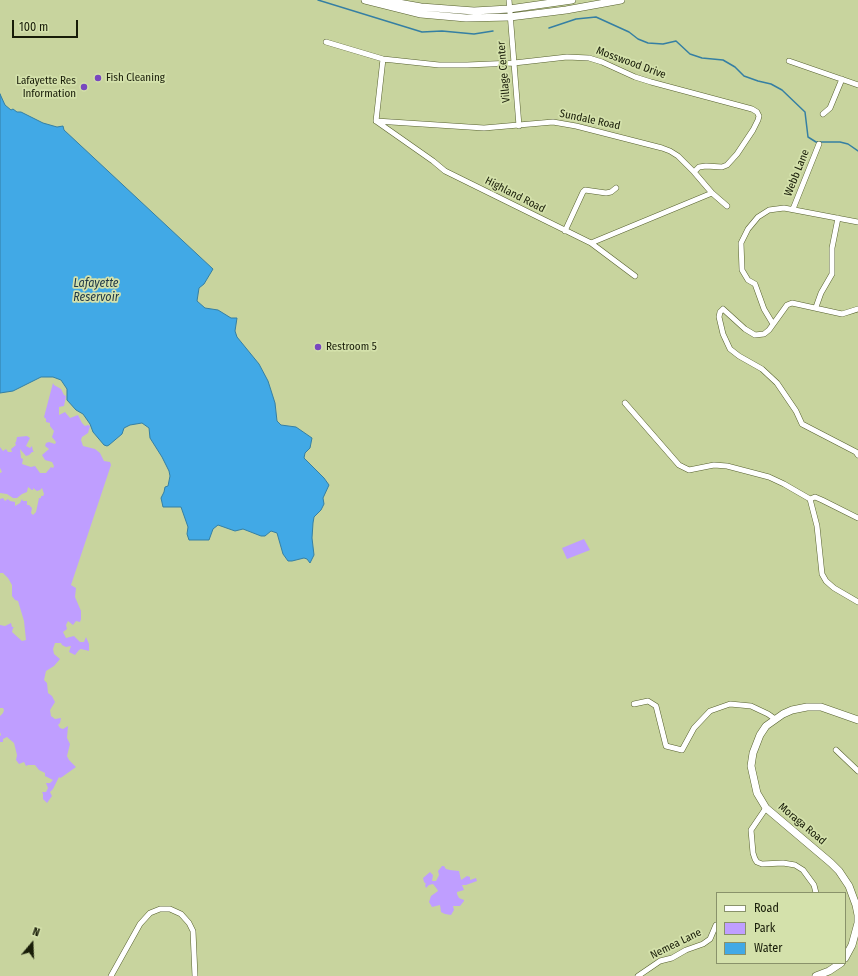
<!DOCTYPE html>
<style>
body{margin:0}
#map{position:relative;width:858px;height:976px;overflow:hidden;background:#c8d49e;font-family:"Fira Sans Condensed",sans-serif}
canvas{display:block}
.legend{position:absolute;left:716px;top:892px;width:130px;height:72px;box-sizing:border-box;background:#d4e1ab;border:1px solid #89926a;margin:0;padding:5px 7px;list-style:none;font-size:12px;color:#181c08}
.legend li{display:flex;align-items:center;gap:8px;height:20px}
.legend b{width:20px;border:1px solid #89926a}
.north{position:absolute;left:12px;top:924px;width:40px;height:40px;-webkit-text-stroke:3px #d4e1ab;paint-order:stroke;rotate:19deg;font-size:11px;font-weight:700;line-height:16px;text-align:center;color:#181c08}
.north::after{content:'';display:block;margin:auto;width:14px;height:18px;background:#181c08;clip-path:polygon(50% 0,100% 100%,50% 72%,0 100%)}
.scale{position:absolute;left:12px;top:20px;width:66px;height:18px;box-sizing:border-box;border:2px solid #181c08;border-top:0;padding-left:5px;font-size:12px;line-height:14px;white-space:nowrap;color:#181c08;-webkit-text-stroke:3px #d4e1ab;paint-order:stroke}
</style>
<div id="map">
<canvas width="858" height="976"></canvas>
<ul class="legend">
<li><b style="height:5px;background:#fff"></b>Road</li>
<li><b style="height:11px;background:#bf9eff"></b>Park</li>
<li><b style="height:11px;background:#41a9e6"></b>Water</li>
</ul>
<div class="north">N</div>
<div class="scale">100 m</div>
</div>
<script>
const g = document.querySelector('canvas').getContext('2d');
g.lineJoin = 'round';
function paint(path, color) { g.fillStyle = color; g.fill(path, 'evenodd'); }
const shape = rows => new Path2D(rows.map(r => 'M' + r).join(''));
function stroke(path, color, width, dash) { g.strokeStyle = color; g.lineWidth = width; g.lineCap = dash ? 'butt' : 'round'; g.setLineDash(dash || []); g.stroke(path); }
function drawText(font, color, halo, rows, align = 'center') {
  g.font = font + ' "Fira Sans Condensed",sans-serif'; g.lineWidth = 3.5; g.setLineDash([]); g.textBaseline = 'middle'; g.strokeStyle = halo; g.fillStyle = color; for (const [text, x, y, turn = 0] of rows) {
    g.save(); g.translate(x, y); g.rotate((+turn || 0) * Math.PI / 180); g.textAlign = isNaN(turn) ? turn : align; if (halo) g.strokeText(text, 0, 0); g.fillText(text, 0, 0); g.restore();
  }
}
paint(shape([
 [53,383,54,385,61,389,64,395,66,396,64,406,59,407,59,415,65,412,70,418,78,415,82,423,85,426,88,425,90,426,88,433,82,437,81,440,83,446,95,449,100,453,104,461,110,462,111,465,71,585,76,588,75,597,81,611,81,619,80,622,76,621,73,625,68,621,66,625,67,629,63,632,66,638,74,636,80,642,84,642,86,637,89,644,89,651,81,649,79,650,75,655,69,652,71,646,66,647,62,645,61,643,55,643,53,649,54,654,60,659,54,666,46,671,44,680,47,683,48,693,52,696,55,702,50,710,51,716,55,719,61,718,60,723,58,725,60,728,63,729,68,726,67,738,70,744,67,756,69,760,76,767,62,777,60,778,59,777,53,789,50,792,52,796,47,803,43,799,43,794,42,792,46,792,48,788,46,783,50,783,53,780,45,776,45,773,39,770,35,765,28,765,26,766,24,762,19,764,16,760,17,755,14,743,7,737,3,739,3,742,0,742,0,736,1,735,0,732,0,716,3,713,4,710,3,708,0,708,0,625,5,626,11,623,12,627,14,627,13,628,12,632,22,641,26,640,24,621,18,601,15,600,12,596,12,585,8,578,3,573,0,573,0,499,3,498,5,501,8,499,10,501,15,502,15,506,20,503,22,499,23,501,27,501,27,505,29,505,32,508,31,513,33,515,36,512,39,498,41,498,41,496,43,496,44,494,42,488,40,490,37,491,33,488,33,490,32,490,28,487,27,492,22,494,17,498,13,498,7,494,0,493,0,473,2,472,0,468,0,447,3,451,6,449,8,452,12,452,11,449,16,445,15,443,16,442,17,437,27,436,30,438,26,446,30,448,32,446,33,451,34,452,32,452,29,455,26,456,20,449,21,458,23,459,22,464,31,467,35,466,40,473,46,473,51,467,53,468,54,466,52,462,45,460,42,455,49,449,45,446,46,443,49,442,55,444,56,442,52,437,54,431,50,426,50,423,46,422,46,419,44,417],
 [584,539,590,550,567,559,562,548],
 [442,866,444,866,446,869,450,870,459,871,461,880,467,876,470,877,470,880,476,878,477,881,466,885,462,885,464,890,457,892,457,894,459,898,464,900,464,901,460,906,453,906,454,910,451,915,445,914,441,912,440,905,432,907,429,902,431,896,438,891,437,889,433,884,429,885,426,888,425,885,426,884,424,882,423,878,430,872,433,875,432,881,436,881,439,875,438,871]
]), '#bf9eff');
const water = shape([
 [0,94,5,105,11,110,13,109,17,112,21,112,43,123,57,127,63,126,64,130,213,269,204,284,199,288,197,301,205,308,218,310,231,318,237,318,235,331,237,337,259,364,268,381,275,403,277,421,281,425,296,427,312,438,310,448,305,453,304,458,324,478,329,485,323,498,324,504,321,510,314,517,313,523,312,538,314,555,310,563,307,559,304,558,292,561,288,561,283,554,277,533,271,531,265,536,261,536,243,529,235,531,218,525,213,529,209,540,189,540,187,534,188,527,181,507,163,507,161,498,164,492,165,487,168,486,170,476,169,471,162,457,150,438,149,428,142,423,130,425,124,428,122,434,109,445,107,446,104,445,93,432,90,424,83,414,76,410,67,400,67,389,61,380,53,377,41,377,13,391,0,393,0,94]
]);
paint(water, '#41a9e6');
stroke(water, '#357fa3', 1);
stroke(shape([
 [318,0,422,32,442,31,474,34,493,31],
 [549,28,576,19,596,17,629,32,638,39,648,43,663,44,676,41,690,54,702,58,723,60,735,67,744,76,758,81,771,84,782,90,805,112,808,137,816,142,840,142,848,144,858,151]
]), '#357fa3', 1.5);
const minor = shape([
 [509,0,519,126],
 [326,42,383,59,439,65,467,65,514,63,567,57,589,58,602,62,635,77,651,82,752,109,757,112,759,116,758,120,753,130,737,154,727,165,722,167,706,166,699,167,694,172],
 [383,59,376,121,433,161,445,171,591,243,712,193],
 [789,61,858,85],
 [823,114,830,108,842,79],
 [376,121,484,128,553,122,576,126,662,148,670,151,678,156,694,172,712,193,727,206],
 [793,209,819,144],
 [565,231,583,192,585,190,606,193,611,192,616,188],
 [591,243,635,276],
 [816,307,821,293,832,274,832,248,838,218],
 [858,309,842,314,792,303,787,305,769,330,764,334,755,335,745,329,723,309,720,312,719,317,723,334,730,349,739,356,762,369,777,383,796,411,802,424,856,452,858,455],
 [773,324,764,309,755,284,748,280,742,270,741,243,748,229,758,217,769,210,784,208,858,222],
 [625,403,679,465,689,470,714,465,727,466,769,477,784,484,810,499],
 [810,499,817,526,822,574,826,581,834,588,858,602],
 [810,499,815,497,822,500,858,518],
 [634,704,648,701,656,706,666,746,682,750,694,728,710,711,730,704,751,706,768,714,775,719],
 [836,750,858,771],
 [766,808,751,830,753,853,755,859,757,862,762,864,783,863,795,865,803,870,814,885,816,893],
 [111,976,140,924,150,913,160,909,170,909,181,914,189,923,193,931,195,976],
 [638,976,660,961,672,958,686,950,703,944,710,939,716,925]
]);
const secondary = shape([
 [365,0,421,14,466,18,510,17,566,10,621,0],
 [382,0,421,7,474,11,509,9,572,0],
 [845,958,852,945,858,923,858,915,856,905,849,886,839,871,831,863,766,808,757,793,751,766,753,753,760,735,766,726,783,714,792,710,807,707,821,707,858,720],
 [816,976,829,971,841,963]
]);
stroke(minor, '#56602e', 6);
stroke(secondary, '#56602e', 8);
stroke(minor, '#fff', 5);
stroke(secondary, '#fff', 7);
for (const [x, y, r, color] of [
 [98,78,4,"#7847bf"],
 [84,87,4,"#7847bf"],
 [318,347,4,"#7847bf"]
]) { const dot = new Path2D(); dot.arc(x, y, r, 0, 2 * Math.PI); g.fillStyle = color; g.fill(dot); stroke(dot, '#d4e1ab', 1.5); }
drawText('11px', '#181c08', '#d4e1ab', [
 ["Mosswood Drive",631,63,20],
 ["Village Center",504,72,-95],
 ["Sundale Road",590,120,12],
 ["Webb Lane",797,173,-68],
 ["Highland Road",515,195,27],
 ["Moraga Road",802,824,40],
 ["Nemea Lane",676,944,-26]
]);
drawText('11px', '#181c08', '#d4e1ab', [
 ["Fish Cleaning",106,78],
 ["Lafayette Res",76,81,"right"],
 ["Information",76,94,"right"],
 ["Restroom 5",326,347]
], 'left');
drawText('italic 12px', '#223847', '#d4e1ab', [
 ["Lafayette",96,284],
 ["Reservoir",96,298]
]);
</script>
